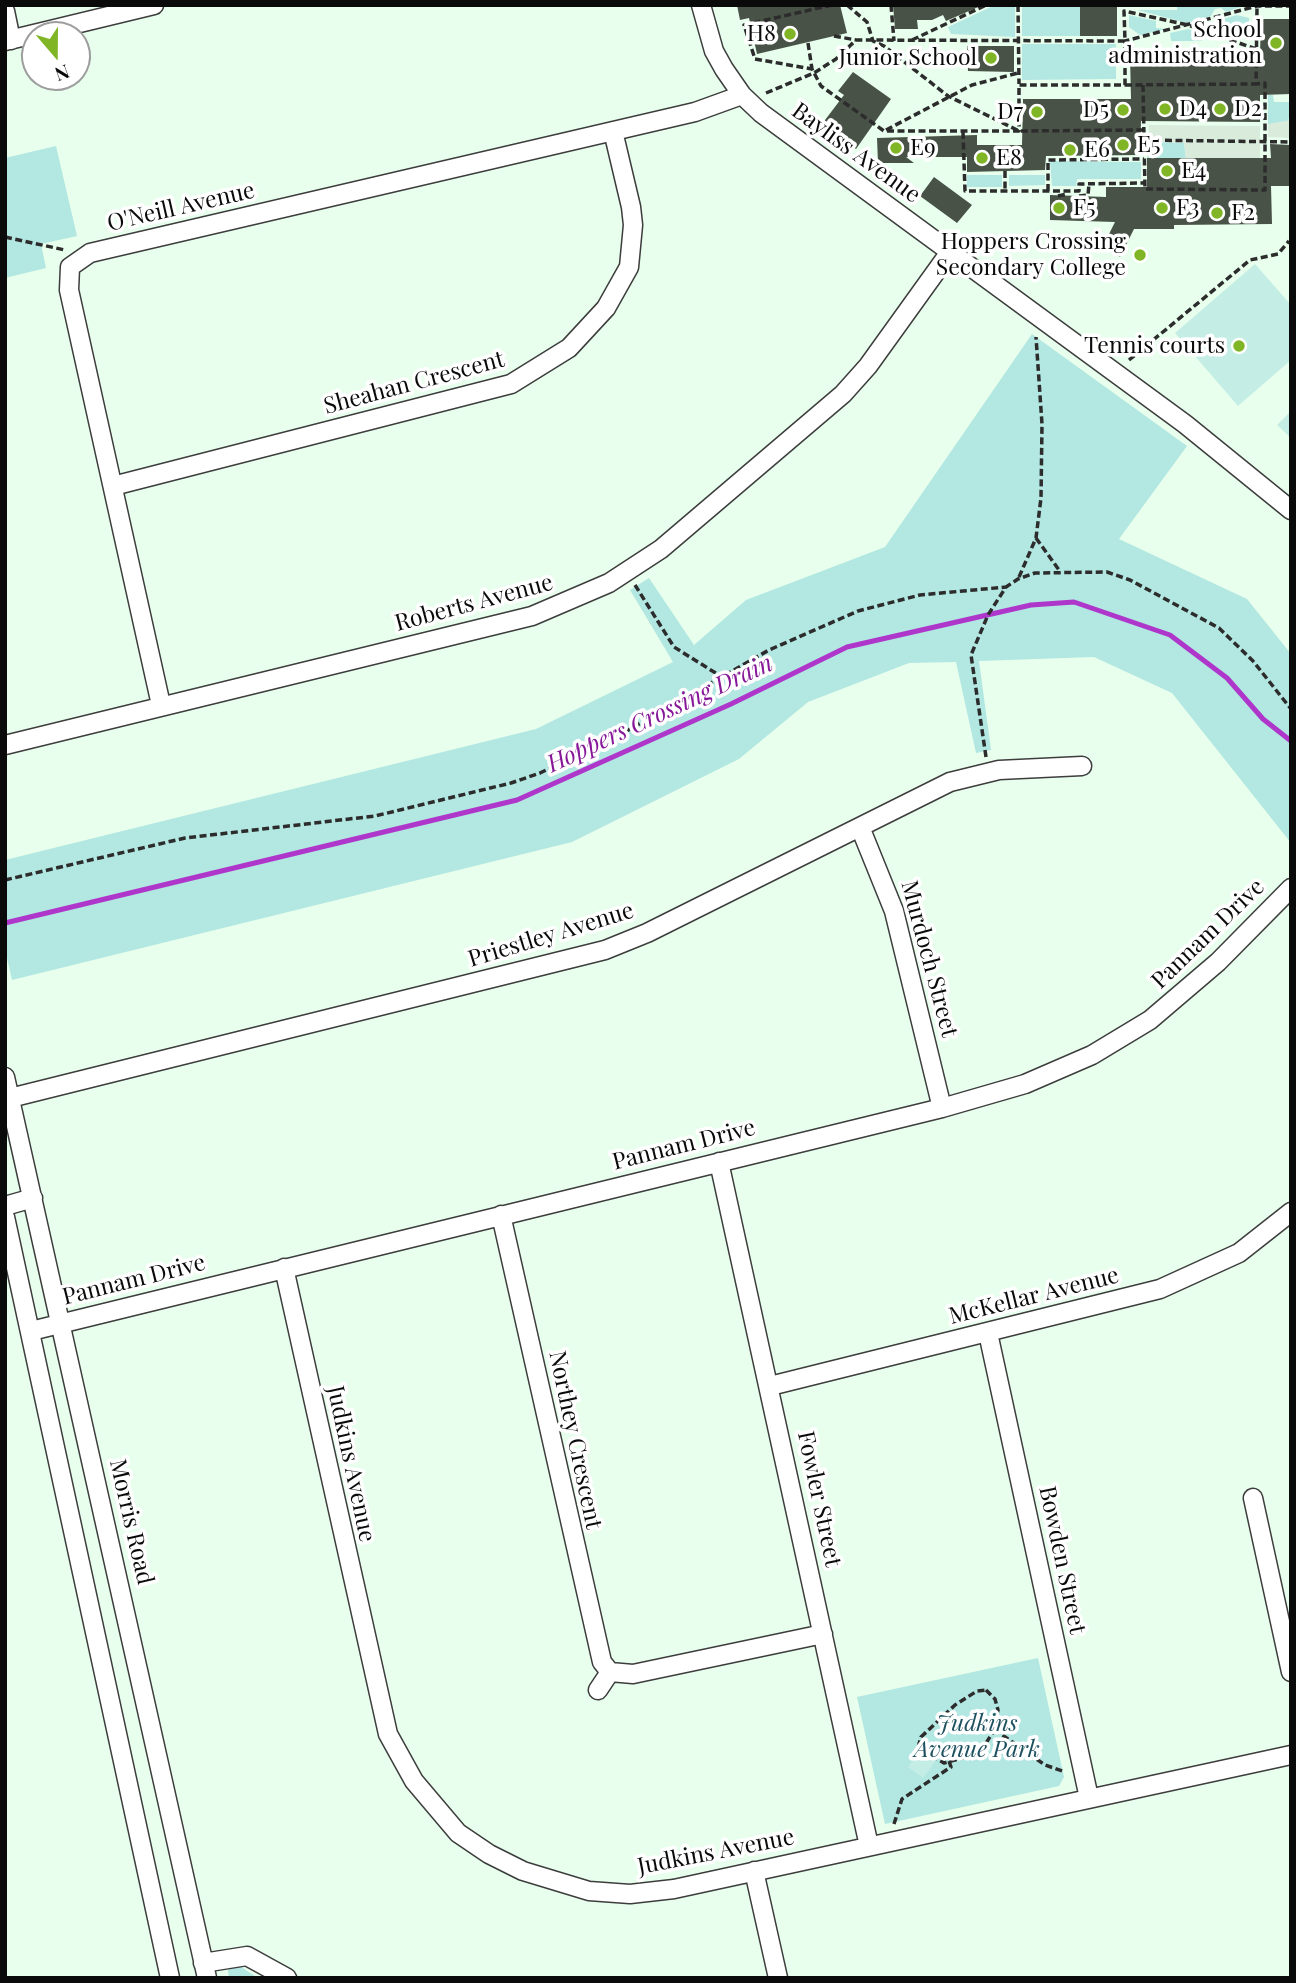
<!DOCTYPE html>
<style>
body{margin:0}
#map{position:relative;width:1296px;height:1983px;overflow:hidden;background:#e7ffec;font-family:"Playfair Display",serif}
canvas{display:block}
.frame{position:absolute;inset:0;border:7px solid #0a0a0a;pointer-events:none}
.north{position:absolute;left:21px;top:21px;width:70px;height:70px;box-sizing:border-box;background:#fff;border:2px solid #9d9d9d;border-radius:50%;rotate:160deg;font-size:19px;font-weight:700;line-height:28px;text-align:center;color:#0a0a0a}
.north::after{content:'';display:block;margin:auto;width:24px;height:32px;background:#80b626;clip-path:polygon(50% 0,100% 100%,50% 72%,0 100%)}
</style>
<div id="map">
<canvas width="1296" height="1983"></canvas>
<div class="frame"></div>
<div class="north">N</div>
</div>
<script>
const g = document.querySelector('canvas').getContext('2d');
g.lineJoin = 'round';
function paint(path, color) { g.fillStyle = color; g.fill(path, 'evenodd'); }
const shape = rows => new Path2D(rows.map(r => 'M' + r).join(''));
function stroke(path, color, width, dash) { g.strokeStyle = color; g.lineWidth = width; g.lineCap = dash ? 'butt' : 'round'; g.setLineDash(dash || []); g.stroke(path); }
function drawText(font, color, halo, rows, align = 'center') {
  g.font = font + ' "Playfair Display",serif'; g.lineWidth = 7; g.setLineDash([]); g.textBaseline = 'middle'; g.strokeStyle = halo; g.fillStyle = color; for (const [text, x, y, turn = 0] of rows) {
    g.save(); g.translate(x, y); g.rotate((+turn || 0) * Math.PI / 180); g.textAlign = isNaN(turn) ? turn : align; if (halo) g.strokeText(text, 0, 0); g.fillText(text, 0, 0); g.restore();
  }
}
paint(shape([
 [995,5,1015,5,1015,37,951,34,948,27],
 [1022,5,1080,7,1080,36,1022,36],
 [1177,5,1246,5,1226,12,1221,8,1215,9,1211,16,1187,23,1137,10,1177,10],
 [1129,15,1156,21,1156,28,1166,29,1140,35,1129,27],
 [1237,15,1249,18,1249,27,1239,37,1202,28,1202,25],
 [1188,29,1201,33,1202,41,1171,41,1170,33],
 [1022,44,1116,44,1116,79,1022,80],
 [1268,95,1273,95,1274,102,1291,102,1288,123,1268,124],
 [1161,142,1184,143,1186,159,1147,158],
 [56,146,77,236,41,244,46,268,5,278,5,158],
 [1050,161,1141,162,1141,179,1077,179,1076,186,1052,186],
 [967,175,1002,175,1002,187,967,187],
 [1009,175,1045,175,1045,185,1009,186],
 [1032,334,1187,446,1119,539,1247,599,1291,654,1291,843,1172,693,1094,657,979,661,991,750,976,753,956,662,909,663,808,702,739,759,572,842,12,980,5,949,5,860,536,729,673,662,630,590,649,578,694,645,746,600,885,547],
 [1038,1658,1064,1777,1059,1786,885,1824,857,1697],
 [238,1965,258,1978,229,1978,228,1970]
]), '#b3e7e2');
paint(shape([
 [1255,264,1291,305,1291,360,1238,406,1175,333],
 [1291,411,1291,438,1277,425],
 [921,1751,935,1762,923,1778,908,1767]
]), '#c4eee5');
paint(shape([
 [1291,120,1291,138,1268,137,1268,124],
 [1149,125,1260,126,1260,158,1186,159,1184,143,1161,142,1147,158]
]), '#d9ecdc');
stroke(shape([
 [5,923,517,800,731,704,847,647,1031,605,1074,602,1170,635,1227,678,1263,719,1291,741]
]), '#af36ca', 5);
paint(shape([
 [737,5,840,5,847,33,757,54,749,18,740,20],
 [893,5,983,5,946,21,943,15,932,20,917,20,918,29,895,29],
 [1080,5,1117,5,1117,36,1080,36],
 [1261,19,1291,19,1291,94,1260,95,1260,122,1141,121,1140,155,1046,156,1045,170,967,172,967,157,906,157,914,163,878,163,877,138,977,135,977,145,1022,145,1023,99,1131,99,1130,55,1260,54],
 [967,46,1014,46,1014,72,968,71],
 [853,72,891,99,856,149,822,124,844,95,838,91],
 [1270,144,1291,145,1291,186,1271,186,1272,224,1174,225,1174,229,1134,229,1120,257,1102,248,1115,222,1050,220,1050,195,1106,197,1106,187,1147,187,1147,158,1271,158],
 [934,177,972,205,957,223,920,196]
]), '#495247');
const minor = shape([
 [701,5,714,51,724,69,742,95,761,113,1185,424,1291,510],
 [5,11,11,40],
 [5,41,154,5],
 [113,486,511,384,569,348,606,308,629,267,633,225,631,207,613,131],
 [161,705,69,290,70,267,90,253,695,112,742,95],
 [5,745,532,616,609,583,661,549,843,394,868,366,950,252],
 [860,827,894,911,942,1108],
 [5,1077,207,1978],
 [10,1098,605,950,647,933,950,782,999,770,1082,766],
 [719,1162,869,1846],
 [5,1206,33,1198],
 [501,1215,602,1662,610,1672,633,1674,823,1634],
 [5,1217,170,1978],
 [284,1268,388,1734,414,1781,458,1833,489,1854,523,1871,589,1891,630,1894,674,1889,1291,1755],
 [31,1331,942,1108,1025,1084,1092,1055,1150,1020,1218,962,1291,888],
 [988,1333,1089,1798],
 [770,1386,1160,1289,1239,1253,1291,1212],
 [1253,1498,1291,1672],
 [598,1690,610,1672],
 [754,1871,778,1978],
 [203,1963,247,1956,287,1978]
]);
stroke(minor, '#3d3d3d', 21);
stroke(shape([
 [832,5,744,25,755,59,812,69,821,86,884,131,1019,131,1019,85,1125,85,1125,41,1257,6,1291,6],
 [847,5,867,22,873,41,884,46,948,96,1019,131,1144,130],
 [891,5,894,41],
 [1018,5,1019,84],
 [834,36,856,40],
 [912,40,986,5],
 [808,43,812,69],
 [1125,85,1256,84,1257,7],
 [1143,85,1145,189,1265,190,1265,83,1256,84],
 [766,93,814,73,836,59,856,40,1125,41,1124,11,1188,25,1256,49],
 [886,130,972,85,1018,73],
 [963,132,965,191,1079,191,1079,184,1145,183],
 [1144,140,1291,142],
 [1005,171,1005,191],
 [1048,191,1048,160,1144,159],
 [1058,196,1067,194,1067,191],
 [1079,196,1088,195,1089,184],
 [5,237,65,250],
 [1129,360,1250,260,1278,254,1289,241],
 [1036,538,1059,570],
 [1019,577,1036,538,1041,498,1042,424,1036,337],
 [635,585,674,647,722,677],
 [986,757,971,655,988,615,1006,587,1018,579,1035,573,1107,572,1130,580,1219,628,1253,661,1291,709],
 [5,880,185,838,375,816,511,783,540,773,625,732,769,650,858,611,920,595,1006,587],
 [986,1690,995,1699,998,1710,993,1732,983,1748,969,1756,944,1763,921,1749,919,1744,921,1737,955,1705,977,1691,986,1690],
 [994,1729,1045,1765,1065,1772],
 [894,1824,902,1799,951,1767,949,1761]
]), '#2c2c2c', 3.5, [7, 3.5]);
stroke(minor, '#fff', 18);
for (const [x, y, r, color] of [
 [790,34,7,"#80b626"],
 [1276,43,7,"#80b626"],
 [991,58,7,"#80b626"],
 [1165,109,7,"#80b626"],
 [1220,109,7,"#80b626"],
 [1123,110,7,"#80b626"],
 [1037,112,7,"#80b626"],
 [1123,145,7,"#80b626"],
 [896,148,7,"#80b626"],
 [1070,150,7,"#80b626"],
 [982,158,7,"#80b626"],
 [1167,171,7,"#80b626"],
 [1059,208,7,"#80b626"],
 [1162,208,7,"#80b626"],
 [1217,213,7,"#80b626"],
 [1140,255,7,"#80b626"],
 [1239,346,7,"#80b626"]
]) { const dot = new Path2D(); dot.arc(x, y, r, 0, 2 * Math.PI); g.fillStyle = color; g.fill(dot); stroke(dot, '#fff', 2.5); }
drawText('23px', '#0a0a0a', '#fff', [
 ["School",1262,30,"right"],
 ["administration",1262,56,"right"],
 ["H8",776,34,"right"],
 ["Junior School",977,58,"right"],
 ["D4",1179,109],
 ["D2",1234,109],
 ["D5",1109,110,"right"],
 ["D7",1023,112,"right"],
 ["E5",1137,145],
 ["E9",910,148],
 ["E6",1084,150],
 ["E8",996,158],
 ["E4",1181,171],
 ["F5",1073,208],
 ["F3",1176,208],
 ["F2",1231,213],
 ["Hoppers Crossing",1126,242,"right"],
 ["Secondary College",1126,268,"right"],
 ["Tennis courts",1225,346,"right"]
], 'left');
drawText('23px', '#0a0a0a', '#fff', [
 ["Bayliss Avenue",856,153,36],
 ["O'Neill Avenue",181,207,-13],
 ["Sheahan Crescent",414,383,-15],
 ["Roberts Avenue",474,603,-15],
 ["Pannam Drive",1208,934,-44],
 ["Priestley Avenue",551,935,-17],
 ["Murdoch Street",929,959,75],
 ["Pannam Drive",684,1145,-14],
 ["Pannam Drive",134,1280,-14],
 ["McKellar Avenue",1034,1296,-14],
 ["Northey Crescent",575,1440,78],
 ["Judkins Avenue",351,1464,78],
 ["Fowler Street",819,1499,78],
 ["Morris Road",131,1522,77],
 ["Bowden Street",1062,1560,78],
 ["Judkins Avenue",716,1852,-11]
]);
drawText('italic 23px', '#1d515f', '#fff', [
 ["Judkins",977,1724],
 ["Avenue Park",977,1750]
]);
drawText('italic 24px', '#851798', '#fff', [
 ["Hoppers Crossing Drain",660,714,-25]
]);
</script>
